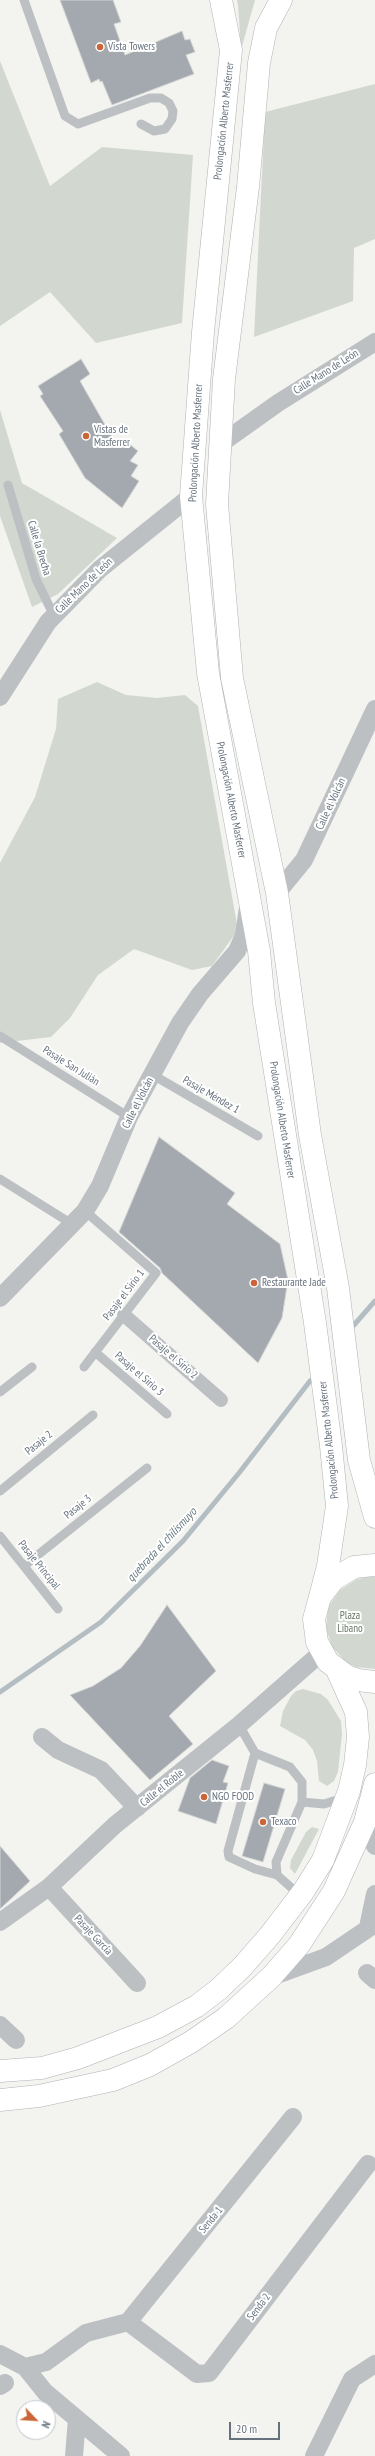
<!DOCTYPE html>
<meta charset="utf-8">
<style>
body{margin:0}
#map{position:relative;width:375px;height:2456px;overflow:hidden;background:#f3f3f0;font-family:"PT Sans Narrow",sans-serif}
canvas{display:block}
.north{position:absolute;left:16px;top:2400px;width:40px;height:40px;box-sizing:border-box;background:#fff;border:1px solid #c2c6cb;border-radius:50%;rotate:115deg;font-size:11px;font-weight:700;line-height:16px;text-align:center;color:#66717d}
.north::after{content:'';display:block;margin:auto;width:14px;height:18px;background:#cb6538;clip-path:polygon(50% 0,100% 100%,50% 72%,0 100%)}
.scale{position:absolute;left:229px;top:2422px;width:51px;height:18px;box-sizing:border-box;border:2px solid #66717d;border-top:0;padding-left:5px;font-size:12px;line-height:14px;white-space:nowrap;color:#66717d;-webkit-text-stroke:3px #fff;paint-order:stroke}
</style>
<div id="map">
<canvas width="375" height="2456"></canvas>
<div class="north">N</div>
<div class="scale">20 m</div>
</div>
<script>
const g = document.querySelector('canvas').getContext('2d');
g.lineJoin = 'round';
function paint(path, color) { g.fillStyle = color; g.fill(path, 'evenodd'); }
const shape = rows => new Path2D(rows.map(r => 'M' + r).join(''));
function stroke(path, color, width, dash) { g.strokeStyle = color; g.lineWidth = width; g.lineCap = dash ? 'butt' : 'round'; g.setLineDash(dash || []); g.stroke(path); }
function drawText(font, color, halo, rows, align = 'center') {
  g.font = font + ' "PT Sans Narrow",sans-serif'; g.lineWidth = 4; g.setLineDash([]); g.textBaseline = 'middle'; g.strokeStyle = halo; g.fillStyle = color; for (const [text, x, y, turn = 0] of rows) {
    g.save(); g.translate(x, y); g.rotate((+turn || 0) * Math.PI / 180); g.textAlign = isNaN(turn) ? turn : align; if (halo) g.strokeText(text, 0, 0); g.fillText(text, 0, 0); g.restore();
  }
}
paint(shape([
 [237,0,255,0,241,50,238,5],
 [0,61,50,186,102,147,193,155,182,323,96,343,50,292,0,326],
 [375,84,375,239,354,248,353,301,254,337,265,112],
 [0,410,22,483,117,538,58,594,32,607,0,516],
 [97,682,126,695,157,698,185,695,198,706,238,930,212,966,192,970,134,949,98,975,70,1018,51,1037,0,1043,0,863,35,797,56,729,58,699],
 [367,1577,375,1577,375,1669,356,1667,346,1662,332,1647,326,1628,328,1607,340,1590,357,1579],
 [303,1689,321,1694,328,1700,341,1721,342,1734,338,1772,334,1781,327,1786,319,1781,317,1761,313,1750,305,1740,280,1726,283,1711,291,1696,296,1691],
 [312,1827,319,1829,295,1874,290,1868,291,1860,306,1832]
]), '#d2d8d0');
stroke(shape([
 [354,1325,375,1301],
 [0,1692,101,1622,183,1541,239,1473,310,1381]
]), '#b4bec2', 5);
const building = shape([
 [60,0,113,0,121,22,114,24,125,55,182,31,185,40,190,39,195,52,186,55,194,74,112,105,102,81,100,82,99,79,91,83,60,0],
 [81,359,90,374,80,381,116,444,123,439,138,451,130,461,138,465,131,476,139,481,122,508,85,478,59,434,63,431,40,396,43,394,38,386,81,359],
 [159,1137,235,1193,227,1204,280,1244,288,1280,282,1318,258,1363,162,1273,160,1268,119,1232,159,1137],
 [167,1605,216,1671,169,1716,193,1744,150,1780,70,1695,93,1686,121,1668,140,1646,167,1605],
 [212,1760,229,1766,223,1782,228,1783,216,1824,178,1811,190,1778,212,1760],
 [264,1783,285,1789,263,1862,242,1856,264,1783],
 [0,1846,30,1881,0,1909,0,1846]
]);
paint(building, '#a3a9ae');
stroke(building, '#d4d5d3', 1);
const primary = shape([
 [221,0,231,50,203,332,191,496,208,673,259,951,264,1003,315,1323,331,1446,337,1506,328,1566,320,1597],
 [281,0,266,28,259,63,248,187,224,379,217,504,232,678,277,893,310,1135,338,1288,359,1460,375,1517],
 [375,1565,354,1567,334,1579,320,1597,314,1619,317,1642,328,1662,347,1676,358,1680,375,1682],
 [0,2071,42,2068,78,2058,158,2027,197,2006,219,1989,243,1966,270,1935,303,1892,323,1860,349,1791,355,1765,358,1737,356,1712,337,1670],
 [0,2100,39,2096,113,2080,150,2065,191,2042,226,2018,271,1977,299,1945,334,1891,365,1822,375,1784]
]);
stroke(primary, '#afb2b6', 23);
stroke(shape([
 [24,0,65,116,78,124,150,98,161,98,169,103,173,111,172,119,165,129,154,131,141,124],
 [8,485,36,579,54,616],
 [0,1036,129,1117],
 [153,1075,258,1136],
 [0,1179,72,1224],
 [95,1352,167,1414],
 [84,1367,156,1273,85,1211],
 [0,1392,32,1367],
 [0,1491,93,1415],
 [0,1536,58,1609],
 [24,1566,147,1468],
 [239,1725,255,1753,290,1767,302,1782,302,1802,276,1862,277,1875],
 [255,1753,228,1851,229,1857,255,1869,277,1875,294,1890,296,1899],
 [302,1802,324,1804,343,1798]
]), '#bdc0c3', 9);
stroke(shape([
 [124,1315,221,1400]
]), '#bdc0c3', 14);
stroke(shape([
 [219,445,278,403,375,342],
 [0,697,48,622,100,569,191,496],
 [277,893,304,860,375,709],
 [0,1298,85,1211,100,1186,129,1117,180,1023,200,994,237,951,244,935,248,908],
 [42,1737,58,1750,101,1770,137,1808],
 [365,1822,375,1846],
 [49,1887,137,1983],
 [0,1922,49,1887,115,1825,239,1725,322,1652],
 [368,1927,375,1894],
 [367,1973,375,1980],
 [271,1977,326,1957,375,1924],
 [0,2025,16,2040],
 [128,2322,197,2374,209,2373,368,2164],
 [128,2322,293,2117],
 [0,2354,25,2367,46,2362,86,2333,128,2322],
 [25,2367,45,2392,121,2456],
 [0,2386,5,2383],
 [74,2456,77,2419],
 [314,2456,352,2379,375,2364]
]), '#bdc0c3', 18);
stroke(primary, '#fff', 22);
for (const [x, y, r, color] of [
 [100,47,4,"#cb6538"],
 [86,436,4,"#cb6538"],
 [254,1283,4,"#cb6538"],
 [204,1797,4,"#cb6538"],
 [263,1822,4,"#cb6538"]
]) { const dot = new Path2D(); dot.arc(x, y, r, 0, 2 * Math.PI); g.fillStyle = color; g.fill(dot); stroke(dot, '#fff', 1.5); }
drawText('11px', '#66717d', '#fff', [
 ["Vista Towers",108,47],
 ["Vistas de",94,430],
 ["Masferrer",94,443],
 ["Restaurante Jade",262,1283],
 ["NGO FOOD",212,1797],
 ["Texaco",271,1822]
], 'left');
drawText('11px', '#66717d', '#fff', [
 ["Prolongación Alberto Masferrer",224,121,-84],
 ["Calle Mano de León",326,372,-32],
 ["Prolongación Alberto Masferrer",196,443,-87],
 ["Calle la Brecha",39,548,73],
 ["Calle Mano de León",84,586,-44],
 ["Prolongación Alberto Masferrer",231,800,79],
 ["Calle el Volcán",331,804,-65],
 ["Pasaje San Julián",71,1066,32],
 ["Pasaje Méndez 1",211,1095,30],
 ["Calle el Volcán",138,1103,-63],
 ["Prolongación Alberto Masferrer",282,1120,81],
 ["Pasaje el Sirio 1",124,1295,-53],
 ["Pasaje el Sirio 2",173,1357,41],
 ["Pasaje el Sirio 3",139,1374,41],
 ["Prolongación Alberto Masferrer",329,1440,-96],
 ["Pasaje 2",39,1443,-39],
 ["Pasaje 3",78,1507,-39],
 ["Pasaje Principal",39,1565,51],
 ["Calle el Roble",162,1788,-39],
 ["Pasaje García",93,1935,47],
 ["Senda 1",211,2220,-51],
 ["Senda 2",259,2307,-53]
]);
drawText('11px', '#667564', '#fff', [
 ["Plaza",350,1616],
 ["Libano",350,1629]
]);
drawText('italic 12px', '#677981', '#fff', [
 ["quebrada el chilismuyo",162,1545,-47]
]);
</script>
